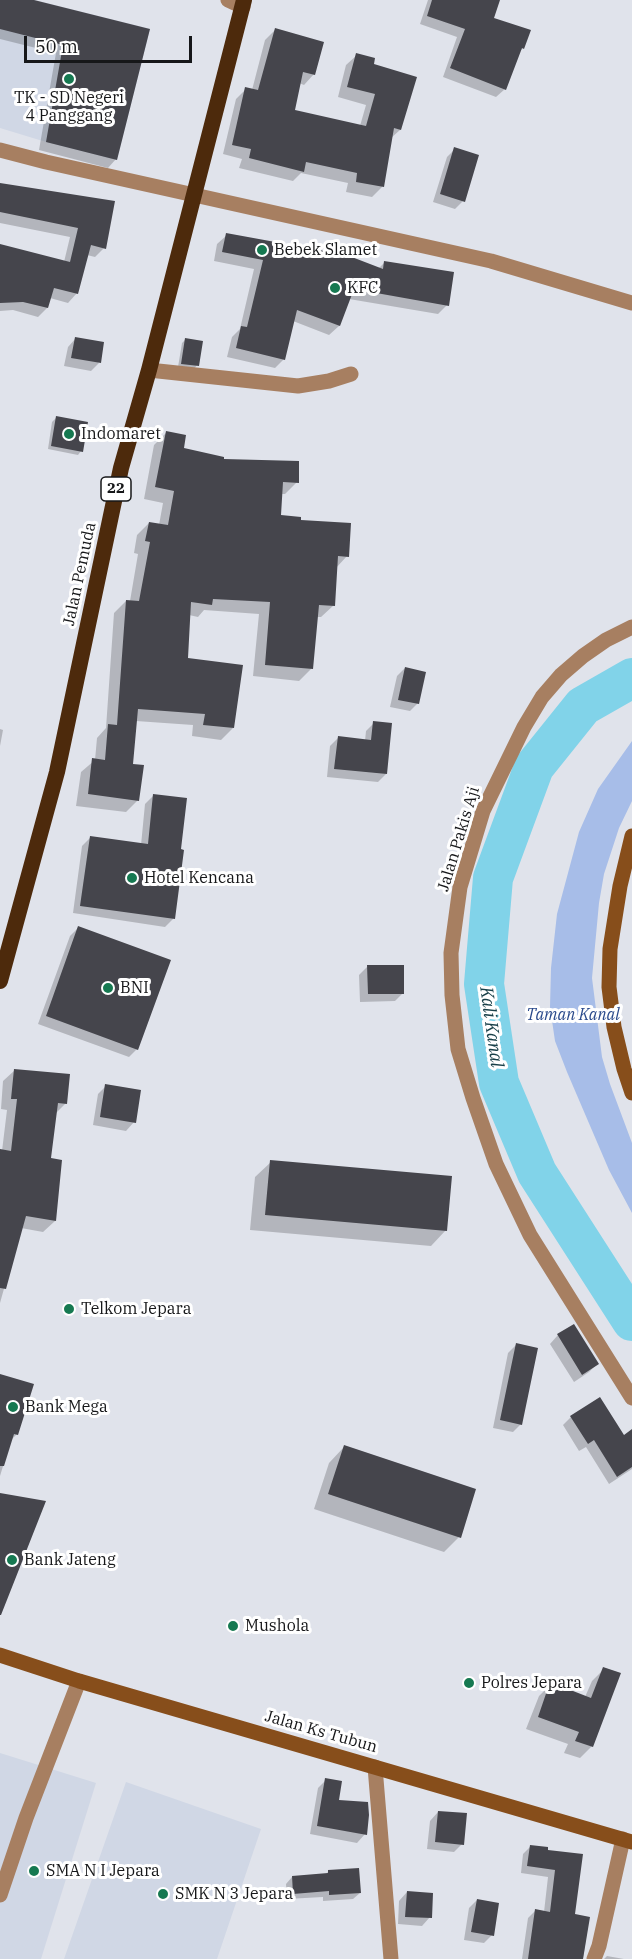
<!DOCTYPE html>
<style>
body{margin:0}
#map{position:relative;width:632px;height:1959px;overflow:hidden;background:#e0e3eb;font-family:"IBM Plex Serif",serif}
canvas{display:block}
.scale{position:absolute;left:24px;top:36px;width:168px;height:27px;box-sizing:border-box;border:3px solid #161719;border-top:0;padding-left:8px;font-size:18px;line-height:21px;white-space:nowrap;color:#161719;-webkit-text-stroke:4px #fff;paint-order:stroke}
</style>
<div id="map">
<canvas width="632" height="1959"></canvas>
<div class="scale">50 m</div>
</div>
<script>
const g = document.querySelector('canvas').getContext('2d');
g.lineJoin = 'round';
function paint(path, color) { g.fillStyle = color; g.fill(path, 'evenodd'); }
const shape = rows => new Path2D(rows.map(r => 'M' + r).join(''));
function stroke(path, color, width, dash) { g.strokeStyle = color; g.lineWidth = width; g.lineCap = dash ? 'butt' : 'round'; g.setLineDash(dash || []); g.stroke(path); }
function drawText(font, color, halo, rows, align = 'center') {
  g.font = font + ' "IBM Plex Serif",serif'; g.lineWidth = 6; g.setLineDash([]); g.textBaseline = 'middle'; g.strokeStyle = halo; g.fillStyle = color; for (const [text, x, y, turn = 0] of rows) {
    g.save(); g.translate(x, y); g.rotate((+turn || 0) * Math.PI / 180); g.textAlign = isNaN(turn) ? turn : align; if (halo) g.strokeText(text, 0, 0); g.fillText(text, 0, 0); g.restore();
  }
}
paint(shape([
 [0,0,34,0,150,29,117,160,46,142,0,128],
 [0,1753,96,1783,41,1959,0,1959],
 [126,1782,261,1829,217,1959,64,1959]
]), '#d0d7e5');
paint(shape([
 [632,741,632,801,619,828,604,874,599,903,592,978,602,1057,610,1084,632,1143,632,1213,609,1170,567,1072,555,1041,550,1007,551,968,557,914,579,832,598,789]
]), '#a7bde8');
paint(shape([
 [0,0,28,0,148,30,116,159,108,168,39,150,56,53,0,39],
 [428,0,498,0,492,19,523,48,518,53,505,89,496,97,443,77,457,37,420,24],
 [275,30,314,74,304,85,299,83,293,111,360,126,366,105,338,97,346,65,357,55,372,65,400,130,391,138,382,187,372,197,346,192,348,183,301,173,293,181,239,168,242,159,223,154,236,99,246,89,252,90,265,40],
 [455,149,463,201,455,209,433,202,447,157],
 [0,185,114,202,104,248,95,257,87,255,77,293,68,303,50,298,47,308,38,317,13,310,0,311,0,246,64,262,70,237,0,223],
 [227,235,329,253,331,251,378,269,385,262,447,305,438,314,349,299,339,326,329,335,293,321,284,359,275,368,227,357,232,337,240,329,254,269,214,261,217,244],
 [76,338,99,363,91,371,64,366,68,347],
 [185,340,197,365,194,369,178,367,182,343],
 [56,418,81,451,78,455,48,449,52,422],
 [166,433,182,449,297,482,285,494,281,494,279,517,299,522,347,556,336,568,334,605,321,617,317,617,311,669,299,681,253,676,259,614,204,610,198,617,189,615,186,659,233,728,221,740,192,736,193,725,136,721,132,765,138,800,126,812,76,806,81,772,95,760,97,738,106,728,114,613,126,601,130,601,138,554,134,553,137,535,149,523,159,525,163,503,144,499,154,445],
 [405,668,418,703,410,711,390,707,397,676],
 [374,723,386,774,378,782,327,777,330,746,338,738,365,741,366,731],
 [0,729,3,730,0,746],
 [153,796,179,850,173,919,165,927,73,913,82,846,90,838,141,845,145,804],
 [78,928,137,1049,129,1057,38,1024,70,936],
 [367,967,403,993,395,1001,360,1002,359,975],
 [15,1070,66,1103,55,1114,49,1160,55,1221,43,1232,21,1228,0,1303,0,1151,2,1151,7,1110,1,1109,3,1081],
 [106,1086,134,1122,126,1131,93,1125,98,1094],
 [271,1162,446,1230,431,1246,250,1230,255,1177],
 [558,1335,597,1364,589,1372,574,1382,550,1344],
 [516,1345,521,1424,513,1432,493,1428,508,1353],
 [0,1375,17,1434,11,1440,0,1476],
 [571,1417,623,1437,632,1431,632,1469,609,1484,586,1447,579,1451,563,1425],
 [344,1447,459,1537,444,1552,314,1509,329,1463],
 [604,1669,592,1746,580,1758,564,1753,568,1744,526,1729,539,1696,551,1684,585,1697,592,1681],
 [326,1780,337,1801,365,1834,357,1843,310,1834,318,1788],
 [438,1812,462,1844,454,1852,427,1849,430,1821],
 [531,1846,546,1851,581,1856,573,1915,589,1918,583,1959,522,1959,528,1918,535,1911,544,1912,548,1877,521,1873,523,1854],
 [328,1872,360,1893,353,1899,323,1901,323,1897,287,1899,286,1884,292,1877,325,1875],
 [407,1892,430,1917,422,1926,398,1924,399,1901],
 [477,1900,492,1935,484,1943,464,1940,469,1908],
 [607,1956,624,1959,604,1959]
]), '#0003');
stroke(shape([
 [632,678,583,706,534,767,493,878,484,984,499,1083,537,1173,632,1321]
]), '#81d3e9', 40);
paint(shape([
 [0,0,34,0,150,29,117,160,46,142,63,45,0,29],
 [432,0,500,0,494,18,531,30,524,49,522,48,506,90,450,68,465,29,427,16],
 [275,28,324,42,315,75,303,72,295,110,366,126,375,94,347,87,356,53,375,58,374,64,417,77,401,130,394,128,384,187,356,182,357,173,306,162,304,172,249,158,251,149,232,145,245,87,258,90],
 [454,147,479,155,465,202,440,194],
 [0,183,115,201,106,249,91,245,78,294,54,288,48,308,23,302,0,303,0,244,70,262,78,228,0,212],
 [226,233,330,252,331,249,383,269,384,261,454,272,449,306,354,289,340,326,297,310,285,360,236,348,241,326,247,327,263,260,222,252],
 [75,337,104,342,101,363,71,358],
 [185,338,203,341,199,366,181,364],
 [56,416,88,422,83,452,51,446],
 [166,431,186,435,184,448,224,457,224,459,299,461,299,483,283,482,281,515,301,517,301,520,351,523,349,557,338,556,335,606,319,605,313,669,265,665,270,602,213,599,212,605,191,602,188,658,243,665,234,728,203,725,205,714,138,709,133,764,144,765,139,801,88,794,92,758,105,760,108,724,117,725,126,600,139,601,150,542,145,541,149,522,168,525,174,491,155,487],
 [405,667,426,672,419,704,398,700],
 [373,721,392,723,387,774,334,769,338,736,371,740],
 [153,794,187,798,181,849,184,850,175,919,80,906,90,836,148,844],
 [78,926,171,960,138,1050,46,1016],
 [367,965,404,965,404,994,368,994],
 [14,1069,70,1074,67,1104,58,1103,51,1158,62,1160,56,1221,26,1216,6,1289,0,1288,0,1149,11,1151,17,1099,11,1099],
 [105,1084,141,1090,136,1123,100,1117],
 [270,1160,452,1176,447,1231,265,1215],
 [574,1324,599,1364,582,1375,557,1334],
 [516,1343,538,1348,522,1425,500,1420],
 [0,1374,34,1384,18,1435,14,1434,4,1466,0,1466],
 [600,1397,624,1435,632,1429,632,1467,617,1477,594,1440,588,1444,570,1416],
 [344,1445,476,1489,461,1538,328,1494],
 [0,1493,46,1501,1,1615,0,1615],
 [603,1667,621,1673,593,1747,575,1741,579,1732,538,1717,550,1682,591,1698],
 [325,1778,342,1781,339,1800,368,1802,369,1815,367,1835,317,1826],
 [438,1811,467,1813,464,1845,435,1842],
 [530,1845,548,1847,548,1850,583,1854,575,1914,590,1917,583,1959,528,1959,535,1909,550,1912,555,1870,527,1866],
 [359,1868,361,1893,329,1895,329,1891,293,1894,292,1876,328,1873,328,1870],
 [407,1891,433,1893,432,1918,405,1917],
 [477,1899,499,1903,494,1936,471,1932]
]), '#45454c');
stroke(shape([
 [228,0,243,7],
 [0,150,46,162,491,261,632,303],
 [149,370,298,386,329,381,351,374],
 [632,627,606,640,583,656,561,675,542,697,524,727,483,811,460,887,451,953,452,995,458,1049,473,1098,496,1164,530,1235,632,1398],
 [375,1767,391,1959],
 [0,1895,26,1818,79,1681],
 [594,1959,599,1946,623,1839]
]), '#a77f61', 15);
stroke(shape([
 [632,836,620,886,610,949,609,987,614,1027,624,1069,632,1093],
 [0,1655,79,1681,632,1842]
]), '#874e1b', 15);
stroke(shape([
 [0,981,57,772,121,468,149,370,244,0]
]), '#4d2a0c', 16);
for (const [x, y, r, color] of [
 [69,79,6,"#167951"],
 [262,250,6,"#167951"],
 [335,288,6,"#167951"],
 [69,434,6,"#167951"],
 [132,878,6,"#167951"],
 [108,988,6,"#167951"],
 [69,1309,6,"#167951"],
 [13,1407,6,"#167951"],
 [12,1560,6,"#167951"],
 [233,1626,6,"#167951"],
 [469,1683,6,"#167951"],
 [34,1871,6,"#167951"],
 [163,1894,6,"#167951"]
]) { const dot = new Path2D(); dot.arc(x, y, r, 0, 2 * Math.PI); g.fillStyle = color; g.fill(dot); stroke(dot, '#fff', 2); }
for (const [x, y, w] of [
 [116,489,30]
]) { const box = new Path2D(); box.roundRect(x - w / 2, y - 12, w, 24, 4.5); g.fillStyle = '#fff'; g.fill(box); stroke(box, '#161719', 1.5); }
drawText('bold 15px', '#161719', null, [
 ["22",116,489]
]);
drawText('16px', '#161719', '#fff', [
 ["TK - SD Negeri",69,98,"center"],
 ["4 Panggang",69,116,"center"],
 ["Bebek Slamet",274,250],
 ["KFC",347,288],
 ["Indomaret",81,434],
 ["Hotel Kencana",144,878],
 ["BNI",120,988],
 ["Telkom Jepara",81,1309],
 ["Bank Mega",25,1407],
 ["Bank Jateng",24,1560],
 ["Mushola",245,1626],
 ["Polres Jepara",481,1683],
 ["SMA N I Jepara",46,1871],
 ["SMK N 3 Jepara",175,1894]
], 'left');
drawText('16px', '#161719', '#fff', [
 ["Jalan Pemuda",80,574,-78],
 ["Jalan Pakis Aji",459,839,-73],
 ["Jalan Ks Tubun",321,1732,16]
]);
drawText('italic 16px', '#29498b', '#fff', [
 ["Taman Kanal",573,1015]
]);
drawText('italic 18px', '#194049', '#fff', [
 ["Kali Kanal",491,1027,82]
]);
</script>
